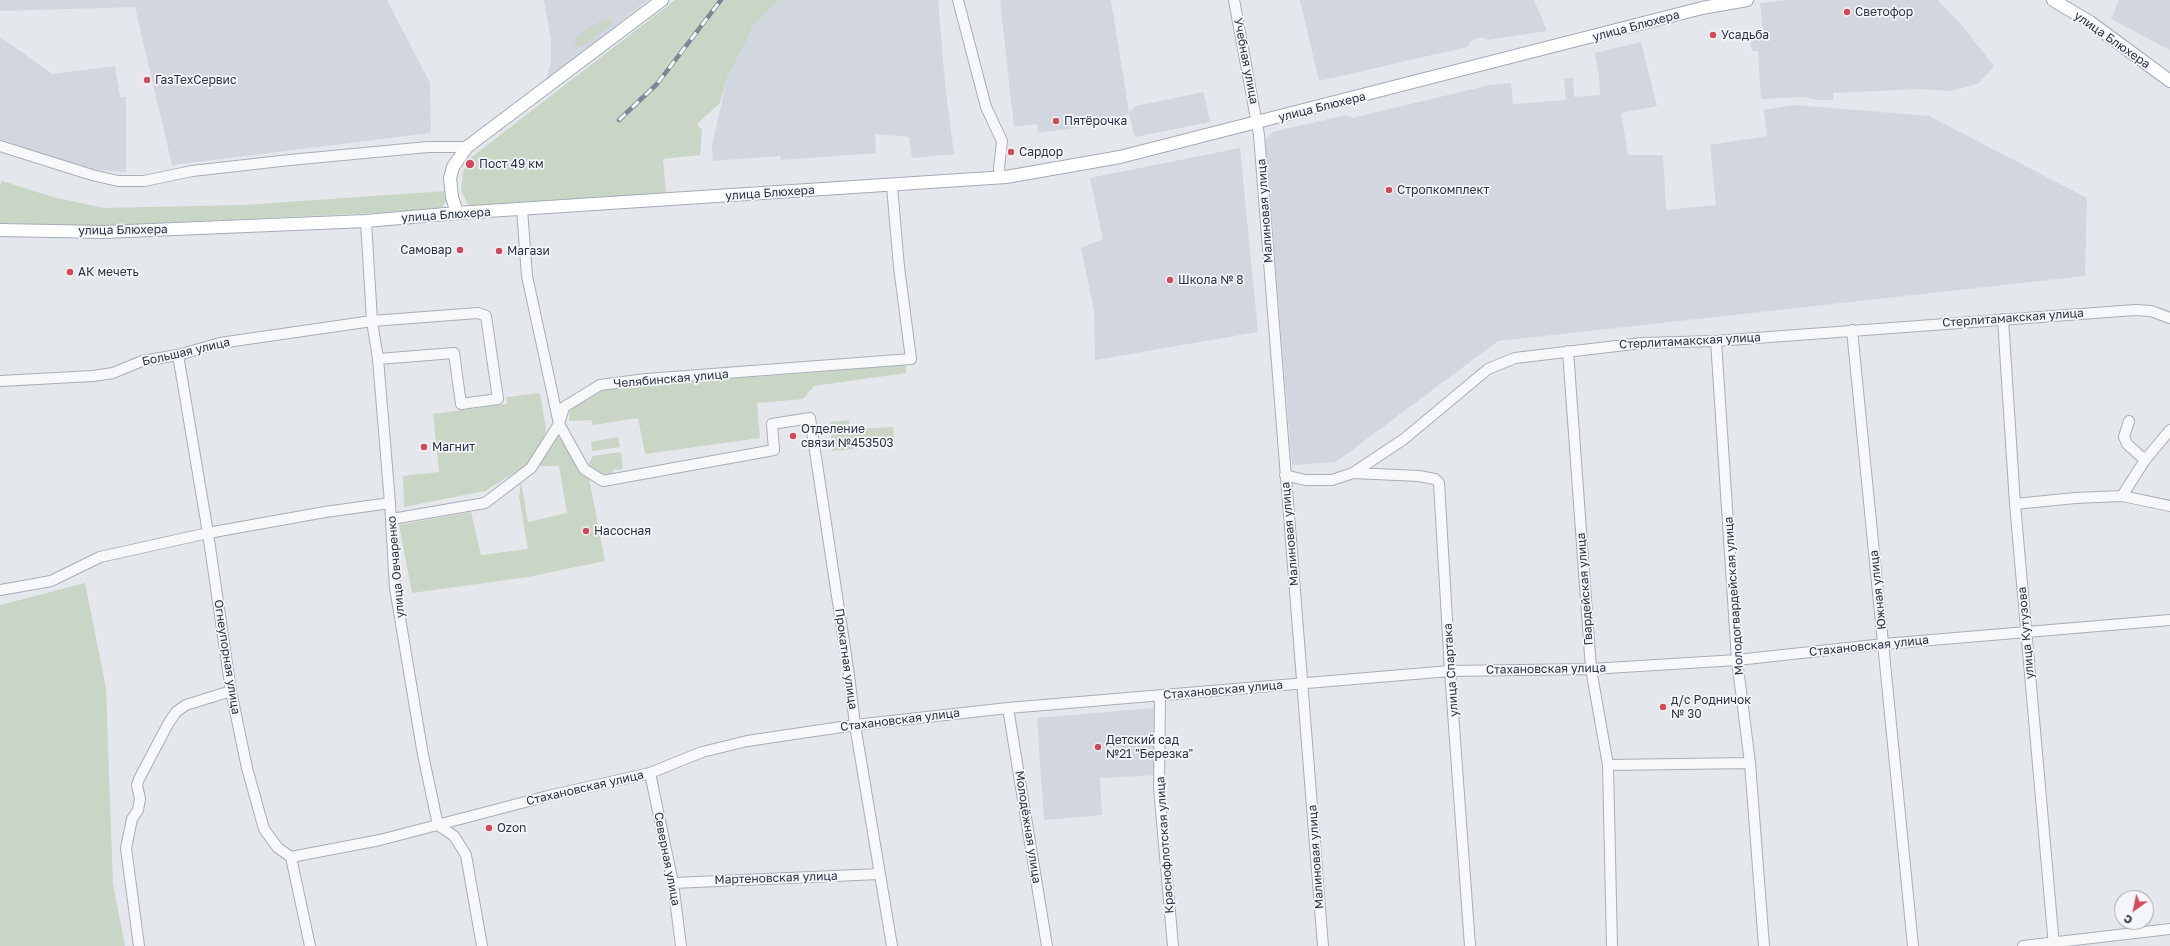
<!DOCTYPE html>
<meta charset="utf-8">
<style>
body{margin:0}
#map{position:relative;width:2170px;height:946px;overflow:hidden;background:#e4e7ec;font-family:"Golos Text",sans-serif}
canvas{display:block}
.north{position:absolute;left:2114px;top:890px;width:40px;height:40px;box-sizing:border-box;background:#f4f6f9;border:1px solid #a4a8b1;border-radius:50%;rotate:213deg;font-size:11px;font-weight:700;line-height:16px;text-align:center;color:#2b3445}
.north::after{content:'';display:block;margin:auto;width:14px;height:18px;background:#d1495b;clip-path:polygon(50% 0,100% 100%,50% 72%,0 100%)}
</style>
<div id="map">
<canvas width="2170" height="946"></canvas>
<div class="north">С</div>
</div>
<script>
const g = document.querySelector('canvas').getContext('2d');
g.lineJoin = 'round';
function paint(path, color) { g.fillStyle = color; g.fill(path, 'evenodd'); }
const shape = rows => new Path2D(rows.map(r => 'M' + r).join(''));
function stroke(path, color, width, dash) { g.strokeStyle = color; g.lineWidth = width; g.lineCap = dash ? 'butt' : 'round'; g.setLineDash(dash || []); g.stroke(path); }
function drawText(font, color, halo, rows, align = 'center') {
  g.font = font + ' "Golos Text",sans-serif'; g.lineWidth = 3.5; g.setLineDash([]); g.textBaseline = 'middle'; g.strokeStyle = halo; g.fillStyle = color; for (const [text, x, y, turn = 0] of rows) {
    g.save(); g.translate(x, y); g.rotate((+turn || 0) * Math.PI / 180); g.textAlign = isNaN(turn) ? turn : align; if (halo) g.strokeText(text, 0, 0); g.fillText(text, 0, 0); g.restore();
  }
}
paint(shape([
 [0,0,387,0,430,83,431,133,172,165,135,7,0,11],
 [544,0,648,0,546,81,551,62,551,40],
 [778,0,938,0,945,83,954,154,912,158,909,137,875,134,876,153,781,160,780,156,713,161,712,146,727,78,748,39,753,25],
 [1000,0,1111,0,1129,112,1136,106,1204,92,1210,122,1135,137,1129,113,1124,117,1074,122,1075,128,1038,133,1037,124,1014,127],
 [1300,0,1534,0,1547,31,1487,40,1482,37,1472,40,1467,47,1319,81],
 [1788,0,1938,0,1959,22,1994,66,1978,84,1950,91,1918,89,1833,93,1833,100,1818,100,1804,97,1761,99,1758,51,1752,51,1750,33,1763,32,1760,3],
 [2119,0,2170,0,2170,50,2111,19],
 [0,37,52,74,115,66,120,97,126,97,126,172,85,169,0,139],
 [1641,42,1657,106,1621,113,1628,155,1663,155,1666,210,1716,205,1710,145,1767,136,1764,110,1795,105,1929,116,2087,198,2085,276,1498,341,1336,462,1292,465,1265,141,1272,132,1347,115,1352,118,1490,85,1511,83,1513,104,1566,100,1564,78,1573,78,1574,97,1600,95,1599,76,1595,53],
 [1240,148,1258,332,1095,360,1094,311,1081,248,1103,239,1090,178],
 [1154,708,1158,775,1100,778,1102,815,1044,820,1037,718]
]), '#d2d6de');
paint(shape([
 [675,0,778,0,753,25,748,39,727,78,720,103,697,124,702,130,700,155,663,159,666,193,472,207,467,203,461,190,463,172,469,159],
 [605,18,612,19,610,26,581,46,576,47,574,44,577,36],
 [2,181,53,197,104,208,243,205,446,191,447,199,442,207,419,211,94,226,25,224,0,223,0,186],
 [906,363,906,373,814,386,803,399,757,403,760,438,645,454,638,418,593,425,591,420,569,421,570,406,603,388,807,373],
 [540,393,546,429,544,441,525,466,485,491,404,507,403,476,439,472,433,414,507,404,507,397],
 [849,420,850,430,893,427,895,445,832,451,830,422],
 [556,437,561,437,589,478,605,561,528,577,412,593,399,525,471,512,481,555,528,549,519,497,521,481,528,522,567,513,559,466,536,466],
 [618,437,620,447,592,451,591,442],
 [621,452,623,469,613,470,613,476,608,477,597,472,588,465,593,456],
 [85,583,106,688,113,884,125,946,0,946,0,605]
]), '#c9d6c5');
const minor = shape([
 [958,0,986,107,1002,141,999,168,1000,177],
 [1234,0,1259,135,1323,946],
 [0,146,92,175,118,181,144,181,192,171,290,160,428,147,467,147],
 [522,209,527,276,559,424,584,469,603,481,774,450,772,424,810,418,849,675,855,725,892,946],
 [366,221,372,321,378,359,390,503,395,588,423,755,438,825,454,836,466,855,482,946],
 [2003,319,2015,504,2054,946],
 [1852,330,1913,946],
 [1716,341,1737,660,1750,763,1764,946],
 [1568,351,1591,669,1608,765,1612,946],
 [178,355,208,533,231,691,247,768,264,829,278,848,291,857,310,946],
 [0,381,93,376,113,373,142,361,178,355,220,343,372,321,478,313,486,316,498,399,461,404,454,353,378,359],
 [2129,421,2124,437,2127,444,2145,460],
 [1353,473,1419,476,1435,479,1439,483,1450,671,1470,946],
 [1285,475,1305,480,1332,480,1353,473,1404,439,1488,369,1515,358,1642,343,1716,341,2135,310,2151,311,2170,318],
 [2122,496,2145,460,2170,430],
 [2015,504,2075,498,2122,496,2170,506],
 [392,519,485,503,531,468,559,424,564,407,600,385,646,379,911,359,899,267,892,186],
 [0,590,51,581,100,557,208,533,325,512,390,503],
 [1160,696,1159,788,1173,946],
 [1008,708,1047,946],
 [1608,765,1750,763],
 [650,773,673,883,681,946],
 [291,857,380,840,548,796,650,773,702,752,747,741,855,725,1008,708,1450,671,1591,669,1737,660,1884,644,2170,620],
 [673,883,880,874],
 [139,946,126,848,132,819,138,810,140,799,137,785,139,779,168,724,176,712,186,705,231,691],
 [2023,946,2170,929]
]);
const major = shape([
 [2053,0,2090,22,2170,81],
 [457,213,452,197,450,178,453,167,467,147,662,0],
 [0,230,104,232,366,221,457,213,1006,177,1120,157,1702,8,1747,0]
]);
stroke(minor, '#a9aeb7', 12);
stroke(major, '#a3abb8', 14);
stroke(minor, '#f7f8fa', 10);
stroke(major, '#fff', 12);
const rail = shape([
 [619,120,657,84,721,0]
]);
stroke(rail, '#7d8696', 4.5);
stroke(rail, '#f4f6f9', 3, [9]);
for (const [x, y, r, color] of [
 [1847,12,4,"#d1495b"],
 [1713,35,4,"#d1495b"],
 [147,80,4,"#d1495b"],
 [1056,121,4,"#d1495b"],
 [1011,152,4,"#d1495b"],
 [470,164,5,"#d1495b"],
 [1389,190,4,"#d1495b"],
 [460,250,4,"#d1495b"],
 [499,251,4,"#d1495b"],
 [70,272,4,"#d1495b"],
 [1170,280,4,"#d1495b"],
 [793,436,4,"#d1495b"],
 [424,447,4,"#d1495b"],
 [586,531,4,"#d1495b"],
 [1663,707,4,"#d1495b"],
 [1098,747,4,"#d1495b"],
 [489,828,4,"#d1495b"]
]) { const dot = new Path2D(); dot.arc(x, y, r, 0, 2 * Math.PI); g.fillStyle = color; g.fill(dot); stroke(dot, '#f4f6f9', 1.5); }
drawText('12px', '#2b3445', '#f4f6f9', [
 ["Светофор",1855,12],
 ["Усадьба",1721,35],
 ["ГазТехСервис",155,80],
 ["Пятёрочка",1064,121],
 ["Сардор",1019,152],
 ["Пост 49 км",479,164],
 ["Стропкомплект",1397,190],
 ["Самовар",452,250,"right"],
 ["Магази",507,251],
 ["АК мечеть",78,272],
 ["Школа № 8",1178,280],
 ["Отделение",801,429],
 ["связи №453503",801,443],
 ["Магнит",432,447],
 ["Насосная",594,531],
 ["д/с Родничок",1671,700],
 ["№ 30",1671,714],
 ["Детский сад",1106,740],
 ["№21 \"Березка\"",1106,754],
 ["Ozon",497,828]
], 'left');
drawText('12px', '#2b3445', '#f4f6f9', [
 ["улица Блюхера",1636,26,-15],
 ["улица Блюхера",2112,40,35],
 ["Учебная улица",1246,61,79],
 ["улица Блюхера",1322,107,-14],
 ["улица Блюхера",770,193,-4],
 ["Малиновая улица",1265,211,-94],
 ["улица Блюхера",446,215,-4],
 ["улица Блюхера",123,230,-1],
 ["Стерлитамакская улица",2013,318,-4],
 ["Стерлитамакская улица",1690,341,-3],
 ["Большая улица",186,352,-13],
 ["Челябинская улица",671,379,-5],
 ["Малиновая улица",1290,534,-95],
 ["улица Овчаренко",396,567,-95],
 ["Гвардейская улица",1585,589,-94],
 ["Южная улица",1878,590,-96],
 ["Молодогвардейская улица",1734,596,-94],
 ["улица Кутузова",2026,633,-95],
 ["Стахановская улица",1869,646,-6],
 ["Огнеупорная улица",227,657,81],
 ["Прокатная улица",846,659,82],
 ["Стахановская улица",1546,669,-1],
 ["улица Спартака",1451,670,-94],
 ["Стахановская улица",1223,690,-5],
 ["Стахановская улица",900,720,-7],
 ["Стахановская улица",585,788,-13],
 ["Молодёжная улица",1028,827,81],
 ["Краснофлотская улица",1165,845,-94],
 ["Малиновая улица",1316,857,-94],
 ["Северная улица",667,859,79],
 ["Мартеновская улица",776,878,-2]
]);
</script>
